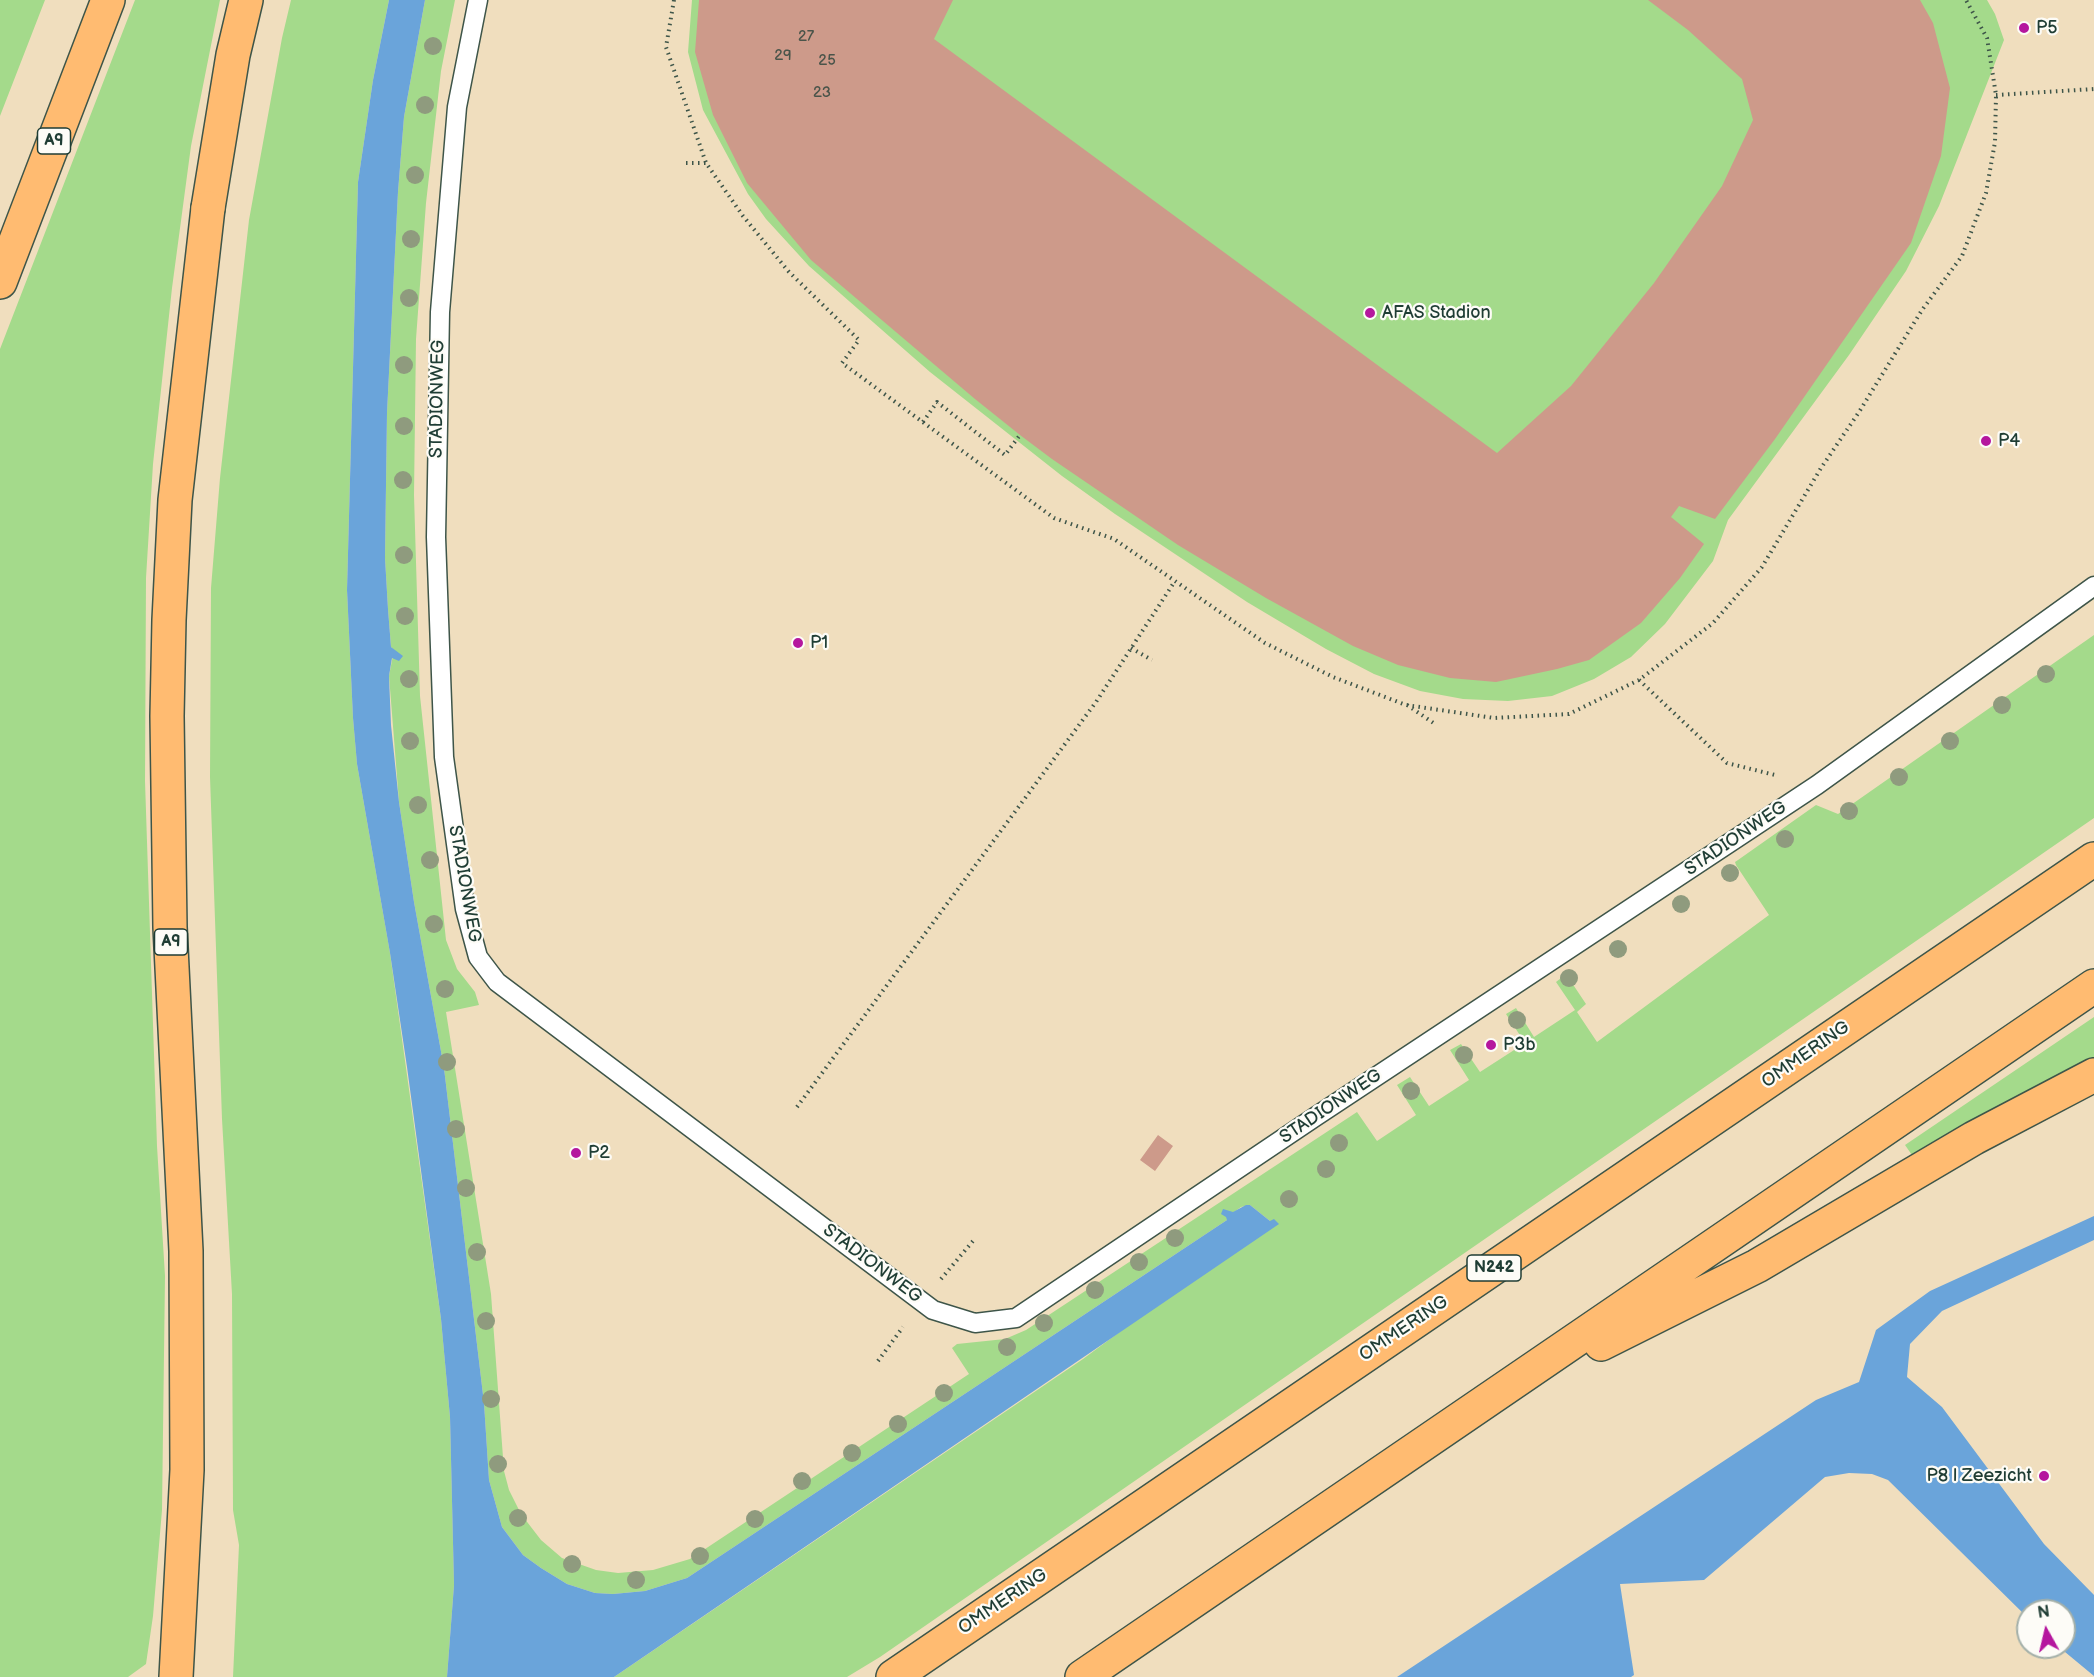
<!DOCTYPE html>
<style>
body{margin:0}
#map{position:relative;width:2094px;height:1677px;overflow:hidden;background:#f0debe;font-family:"Balsamiq Sans",sans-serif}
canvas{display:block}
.north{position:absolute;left:2016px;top:1599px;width:60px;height:60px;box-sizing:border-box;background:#fdfcf7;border:2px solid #a4b0a9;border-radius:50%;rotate:352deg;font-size:16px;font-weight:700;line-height:24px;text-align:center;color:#1f3d34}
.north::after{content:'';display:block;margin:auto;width:21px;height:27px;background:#b5179e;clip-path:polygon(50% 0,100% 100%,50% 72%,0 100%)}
</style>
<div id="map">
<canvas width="2094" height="1677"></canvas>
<div class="north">N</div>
</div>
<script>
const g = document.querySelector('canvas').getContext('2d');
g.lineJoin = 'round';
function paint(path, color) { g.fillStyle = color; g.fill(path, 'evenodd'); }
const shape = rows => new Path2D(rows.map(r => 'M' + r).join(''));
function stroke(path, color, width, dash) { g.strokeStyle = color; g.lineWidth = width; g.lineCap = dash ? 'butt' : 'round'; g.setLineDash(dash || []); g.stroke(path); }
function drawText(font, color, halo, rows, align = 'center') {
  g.font = font + ' "Balsamiq Sans",sans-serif'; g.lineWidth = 4.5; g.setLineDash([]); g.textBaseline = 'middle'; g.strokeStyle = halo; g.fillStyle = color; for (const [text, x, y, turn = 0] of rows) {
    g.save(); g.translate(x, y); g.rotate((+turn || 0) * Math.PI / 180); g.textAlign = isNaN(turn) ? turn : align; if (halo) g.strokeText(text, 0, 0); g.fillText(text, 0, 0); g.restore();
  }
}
paint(shape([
 [0,0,45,0,0,116],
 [135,0,220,0,191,146,172,288,153,464,146,578,145,781,157,1146,165,1276,162,1510,153,1616,146,1664,128,1677,0,1677,0,349],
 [291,0,389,0,373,80,358,182,347,590,353,718,357,764,390,953,441,1319,450,1417,454,1585,447,1677,233,1677,239,1545,233,1510,232,1294,222,1119,210,777,211,588,220,478,249,220,282,38],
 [425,0,455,0,441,71,426,203,416,339,414,495,420,696,446,940,457,969,475,992,479,1005,446,1012,491,1294,504,1471,509,1490,521,1514,541,1540,562,1558,596,1570,618,1573,653,1570,690,1559,969,1374,952,1348,957,1344,1005,1339,1026,1330,1357,1112,1377,1141,1416,1115,1397,1085,1410,1077,1429,1106,1469,1080,1450,1050,1461,1044,1480,1072,1525,1043,1506,1014,1516,1008,1534,1037,1575,1010,1556,982,1566,974,1586,1004,1577,1012,1597,1042,1769,915,1736,865,1735,862,1738,860,1816,805,1838,814,2094,635,2094,818,880,1657,847,1677,614,1677,1083,1359,1270,1221,1250,1205,1241,1207,1227,1217,1227,1220,687,1578,645,1591,613,1594,595,1593,567,1584,541,1568,523,1555,502,1527,489,1480,484,1403,444,1068,414,902,399,802,389,676,394,650,391,647,388,609,385,558,387,413,398,192,404,117],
 [692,0,1987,0,1995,14,2004,40,1939,206,1906,271,1849,355,1728,520,1713,561,1665,624,1631,657,1594,679,1552,696,1508,701,1463,699,1420,691,1374,674,1326,649,1247,602,1115,514,1062,476,930,372,809,266,766,219,748,194,703,110,688,52],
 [2094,1017,2094,1057,1979,1117,1914,1158,1905,1145]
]), '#a4da8b');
paint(shape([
 [389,0,425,0,404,117,398,192,387,413,385,558,388,609,391,647,403,656,399,661,392,658,389,676,391,725,399,802,414,902,444,1068,484,1403,489,1480,502,1527,523,1555,541,1568,567,1584,595,1593,613,1594,645,1591,687,1578,1227,1220,1226,1217,1221,1214,1223,1209,1233,1212,1246,1205,1250,1205,1270,1221,1274,1219,1279,1224,614,1677,447,1677,454,1585,450,1417,441,1319,407,1067,390,953,357,764,353,718,347,590,358,182,373,80],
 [2094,1216,2094,1240,1942,1311,1910,1344,1907,1377,1942,1407,2044,1544,2094,1595,2094,1676,2059,1647,2064,1647,2064,1611,2028,1611,2028,1618,1888,1480,1872,1474,1849,1473,1825,1477,1704,1580,1620,1584,1634,1675,1631,1677,1397,1677,1816,1400,1859,1382,1876,1330,1930,1291]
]), '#6aa4da');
paint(shape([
 [699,0,953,0,934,39,1497,453,1571,386,1654,283,1722,186,1753,120,1742,79,1688,30,1648,0,1920,0,1933,23,1950,88,1941,156,1911,243,1775,439,1715,519,1679,506,1671,517,1704,544,1680,578,1641,623,1589,660,1557,669,1496,682,1450,678,1398,665,1353,646,1266,598,1178,545,1052,459,1020,435,975,399,811,260,747,183,713,115,695,52],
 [1158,1135,1173,1146,1155,1171,1140,1160]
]), '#cd9a8a');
const service = shape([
 [478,0,457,107,440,312,436,537,444,757,465,909,478,957,497,982,933,1310,975,1323,1016,1318,1315,1117,1817,785,2094,586]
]);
const trunk = shape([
 [208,208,233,55,246,0],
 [1601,1344,1757,1266,1974,1138,2094,1075],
 [893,1677,2094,859],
 [1082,1677,2094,986]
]);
const motorway = shape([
 [0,282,108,0],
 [176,1677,187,1470,186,1251,170,927,167,716,169,620,175,500,208,208]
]);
stroke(service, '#3e5549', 21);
stroke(trunk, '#3e5549', 36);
stroke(motorway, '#3e5549', 36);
stroke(shape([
 [674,0,666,47,706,163,743,216,789,272,859,340,842,363,1054,518,1114,539,1265,643,1333,677,1406,705,1494,718,1569,714,1639,680,1713,623,1762,567,1821,468,1859,412,1922,310,1962,256,1986,193,1995,142,1996,95,1987,38,1966,0],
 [1996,95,2094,89],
 [686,163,706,163],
 [923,422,937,402,1005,455,1020,435],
 [1131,648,1152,660],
 [1639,680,1727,763,1775,775],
 [1407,705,1435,724],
 [797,1107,1096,702,1175,581],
 [941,1279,973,1241],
 [878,1361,903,1327]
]), '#3e5549', 4, [1.5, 4.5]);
stroke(service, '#fff', 18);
stroke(trunk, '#ffbb71', 33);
stroke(motorway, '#ffbb71', 33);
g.fillStyle = '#8f9b7e';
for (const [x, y] of [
 [433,46],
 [425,105],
 [415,175],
 [411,239],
 [409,298],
 [404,365],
 [404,426],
 [403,480],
 [404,555],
 [405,616],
 [2046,674],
 [409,679],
 [2002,705],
 [410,741],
 [1950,741],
 [1899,777],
 [418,805],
 [1849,811],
 [1785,839],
 [430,860],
 [1730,873],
 [1681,904],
 [434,924],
 [1618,949],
 [1569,978],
 [445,989],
 [1517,1020],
 [1464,1055],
 [447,1062],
 [1411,1091],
 [456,1129],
 [1339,1143],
 [1326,1169],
 [466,1188],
 [1289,1199],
 [1175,1238],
 [477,1252],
 [1139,1262],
 [1095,1290],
 [486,1321],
 [1044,1323],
 [1007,1347],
 [944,1393],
 [491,1399],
 [898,1424],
 [852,1453],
 [498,1464],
 [802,1481],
 [518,1518],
 [755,1519],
 [700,1556],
 [572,1564],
 [636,1580]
]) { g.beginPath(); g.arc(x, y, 9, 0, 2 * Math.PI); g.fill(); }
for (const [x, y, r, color] of [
 [2024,28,6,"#b5179e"],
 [1370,313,6,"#b5179e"],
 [1986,441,6,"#b5179e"],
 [798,643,6,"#b5179e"],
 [1491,1045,6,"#b5179e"],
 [576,1153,6,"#b5179e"],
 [2044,1476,6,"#b5179e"]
]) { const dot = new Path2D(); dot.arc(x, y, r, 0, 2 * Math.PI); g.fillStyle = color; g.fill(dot); stroke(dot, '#fdfcf7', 2); }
drawText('15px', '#4a544a', null, [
 ["27",806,37],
 ["29",783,56],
 ["25",827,61],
 ["23",822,93]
]);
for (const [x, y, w] of [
 [54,141,33],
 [171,942,33],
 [1494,1268,54]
]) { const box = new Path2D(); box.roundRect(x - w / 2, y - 13, w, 26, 4.5); g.fillStyle = '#fdfcf7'; g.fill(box); stroke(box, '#1f3d34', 1.5); }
drawText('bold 16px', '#1f3d34', null, [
 ["A9",54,141],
 ["A9",171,942],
 ["N242",1494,1268]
]);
drawText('18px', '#1f3d34', '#fdfcf7', [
 ["P5",2036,28],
 ["AFAS Stadion",1382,313],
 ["P4",1998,441],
 ["P1",810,643],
 ["P3b",1503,1045],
 ["P2",588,1153],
 ["P8 | Zeezicht",2032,1476,"right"]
], 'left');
drawText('18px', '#1f3d34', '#fdfcf7', [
 ["STADIONWEG",438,399,-89],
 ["STADIONWEG",1736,839,-34],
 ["STADIONWEG",464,884,80],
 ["OMMERING",1806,1055,-35],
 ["STADIONWEG",1331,1107,-34],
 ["STADIONWEG",872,1264,37],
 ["OMMERING",1404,1329,-34],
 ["OMMERING",1003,1602,-34]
]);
</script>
